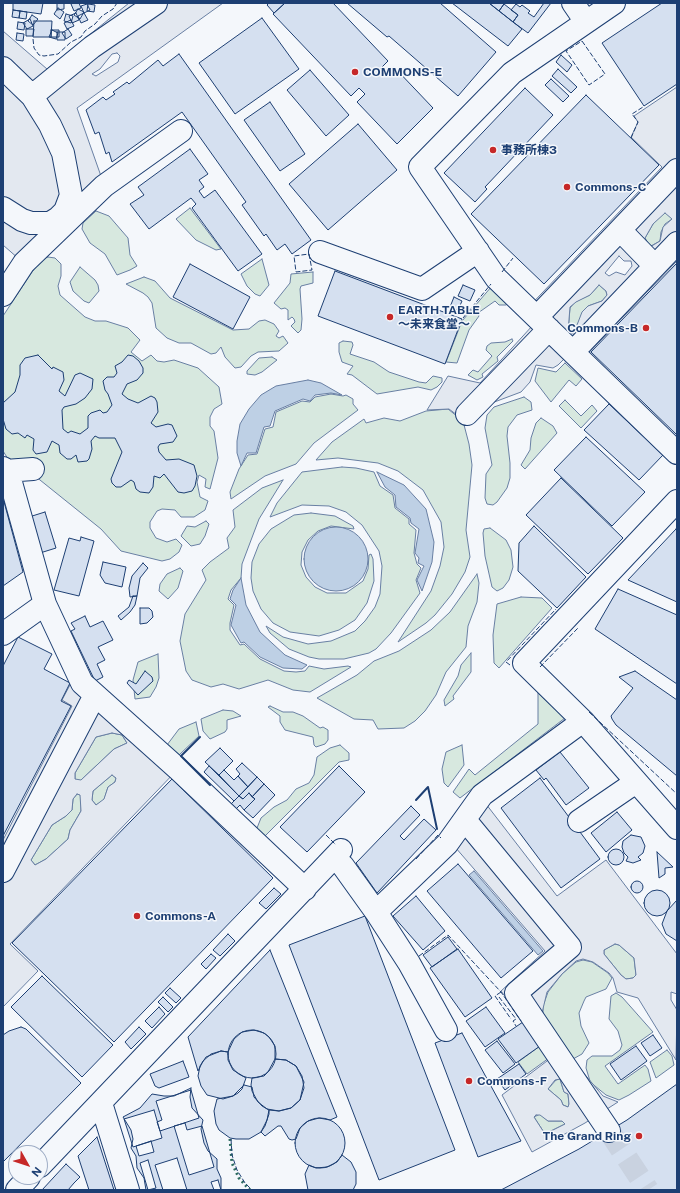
<!DOCTYPE html>
<meta charset="utf-8">
<style>
body{margin:0}
#map{position:relative;width:680px;height:1193px;overflow:hidden;background:#f4f7fb;font-family:"Public Sans",sans-serif}
canvas{display:block}
.frame{position:absolute;inset:0;border:4px solid #1d3f73;pointer-events:none}
.north{position:absolute;left:8px;top:1145px;width:40px;height:40px;box-sizing:border-box;background:#f4f7fb;border:1px solid #9eadc5;border-radius:50%;rotate:129deg;font-size:11px;font-weight:700;line-height:16px;text-align:center;color:#1d3f73}
.north::after{content:'';display:block;margin:auto;width:14px;height:18px;background:#c62828;clip-path:polygon(50% 0,100% 100%,50% 72%,0 100%)}
</style>
<div id="map">
<canvas width="680" height="1193"></canvas>
<div class="frame"></div>
<div class="north">N</div>
</div>
<script>
const g = document.querySelector('canvas').getContext('2d');
g.lineJoin = 'round';
function paint(path, color) { g.fillStyle = color; g.fill(path, 'evenodd'); }
const shape = rows => new Path2D(rows.map(r => 'M' + r).join(''));
function stroke(path, color, width, dash) { g.strokeStyle = color; g.lineWidth = width; g.lineCap = dash ? 'butt' : 'round'; g.setLineDash(dash || []); g.stroke(path); }
function drawText(font, color, halo, rows, align = 'center') {
  g.font = font + ' "Public Sans","Noto Sans JP",sans-serif'; g.lineWidth = 3; g.setLineDash([]); g.textBaseline = 'middle'; g.strokeStyle = halo; g.fillStyle = color; for (const [text, x, y, turn = 0] of rows) {
    g.save(); g.translate(x, y); g.rotate((+turn || 0) * Math.PI / 180); g.textAlign = isNaN(turn) ? turn : align; if (halo) g.strokeText(text, 0, 0); g.fillText(text, 0, 0); g.restore();
  }
}
const green = shape([
 [190,208,221,249,216,250,196,240,176,219,190,208],
 [96,211,109,216,128,238,130,255,137,266,130,270,117,275,105,254,90,243,82,229,83,223,96,211],
 [665,212,672,219,665,224,661,232,660,241,649,247,645,238,653,224,665,212],
 [48,257,55,258,61,264,61,276,58,286,60,295,85,317,95,321,106,321,128,328,140,340,131,352,142,361,151,355,157,361,164,362,174,360,198,368,219,387,222,404,214,409,210,417,210,426,214,431,218,458,210,489,205,487,206,479,199,475,197,482,200,497,208,501,205,510,194,517,181,517,175,510,162,509,157,511,150,522,150,528,156,538,167,542,176,539,182,545,179,552,170,559,162,561,121,551,101,529,35,476,10,462,3,451,3,316,34,269,43,259,48,257],
 [262,259,269,285,260,296,255,294,247,286,241,274,262,259],
 [80,267,95,280,98,285,99,291,89,303,84,301,73,291,70,282,80,267],
 [313,272,313,283,301,286,300,289,302,319,301,330,298,333,291,326,295,322,294,319,292,317,288,320,288,310,285,308,281,309,274,303,290,283,291,274,313,272],
 [144,277,155,281,170,298,233,330,249,329,259,321,265,320,274,324,279,331,276,336,279,338,283,336,288,343,279,351,258,352,251,356,241,367,235,368,225,357,221,347,216,353,211,354,191,343,179,343,167,338,156,328,152,303,148,297,143,293,126,284,144,277],
 [599,285,606,291,607,295,602,301,588,306,576,335,568,332,570,308,575,302,590,295,599,285],
 [492,286,509,303,506,305,499,305,495,301,478,313,479,316,469,330,457,363,446,362,462,321,492,286],
 [512,339,513,341,497,357,498,361,482,374,483,377,477,380,468,375,473,370,478,372,492,356,486,350,487,346,491,343,505,342,512,339],
 [343,341,352,342,353,345,350,354,374,362,389,372,419,382,426,383,433,376,442,378,442,382,437,387,431,390,418,387,377,394,352,375,347,374,353,366,342,362,339,352,339,343,343,341],
 [272,357,277,360,262,372,255,375,247,374,247,371,259,358,272,357],
 [565,363,582,379,576,386,569,380,551,402,535,381,538,368,556,372,565,363],
 [331,394,343,396,346,395,353,399,353,404,358,410,314,443,296,464,265,476,231,499,230,492,239,469,248,455,257,454,265,429,273,427,276,412,302,401,310,402,315,397,331,394],
 [524,397,531,402,532,410,517,415,508,427,507,436,510,463,510,478,507,488,497,502,493,505,487,504,485,498,486,474,492,465,485,428,487,415,494,407,524,397],
 [565,400,581,416,592,405,597,411,581,428,559,406,565,400],
 [448,409,463,421,469,444,472,465,466,530,470,557,465,572,452,594,435,615,426,623,398,642,431,591,440,566,444,547,441,522,423,490,398,471,378,463,338,458,316,460,332,442,364,419,366,423,384,418,400,421,426,411,448,409],
 [541,418,553,426,557,433,525,469,521,465,530,450,531,438,536,423,541,418],
 [342,467,356,468,374,472,380,486,393,495,395,508,409,519,409,524,416,530,414,553,417,564,421,568,416,580,420,593,391,633,376,649,369,653,344,659,319,659,309,657,289,649,270,633,266,626,283,637,308,644,331,641,355,631,365,621,375,607,380,594,382,566,379,551,362,525,346,512,329,506,302,505,270,517,277,503,302,472,342,467],
 [283,480,259,519,242,564,241,578,231,590,228,599,234,605,230,623,230,630,240,645,244,644,260,659,284,671,296,672,305,671,309,666,324,669,348,666,351,667,310,692,293,690,268,680,239,689,223,684,211,687,192,680,186,671,180,641,185,614,206,580,202,570,210,562,229,548,227,538,235,527,233,510,262,488,283,480],
 [311,513,335,516,353,526,354,529,331,526,318,531,308,540,302,552,301,565,306,577,315,587,327,593,346,593,363,581,368,569,369,555,371,554,373,559,374,581,367,603,355,620,339,630,319,636,290,632,273,623,261,609,253,591,251,578,252,562,259,544,271,529,294,515,311,513],
 [206,521,209,524,205,536,200,544,191,546,181,536,187,526,195,527,206,521],
 [490,528,506,540,511,550,513,567,509,580,503,588,497,591,492,587,485,556,483,533,484,529,490,528],
 [180,568,183,571,178,588,168,599,159,591,160,584,167,574,180,568],
 [477,574,479,583,477,602,468,626,466,647,446,672,436,695,425,711,415,721,404,728,378,729,373,720,354,719,317,698,357,675,374,661,399,651,431,630,450,612,477,574],
 [521,597,542,598,552,608,499,668,494,663,493,635,497,604,521,597],
 [471,653,471,672,453,696,454,699,445,706,444,700,458,676,461,665,471,653],
 [158,654,159,678,156,687,150,697,135,699,133,680,138,662,158,654],
 [538,693,565,718,460,798,453,792,469,769,475,775,538,724,538,693],
 [270,706,283,712,293,712,303,716,320,728,323,727,328,730,328,740,325,744,316,747,314,745,313,737,285,730,280,722,280,716,268,707,270,706],
 [223,710,233,711,241,716,227,720,227,729,225,732,210,739,203,731,201,719,223,710],
 [196,722,199,736,179,755,167,745,179,729,196,722],
 [112,733,122,735,127,743,114,749,80,781,75,780,75,773,96,737,112,733],
 [340,745,349,753,349,760,339,762,265,836,257,828,261,818,274,807,287,800,296,789,309,783,314,775,317,757,330,748,340,745],
 [462,745,464,765,448,787,444,783,442,769,446,752,462,745],
 [112,775,116,778,115,782,108,787,104,800,96,805,92,800,93,791,112,775],
 [77,794,81,795,81,811,70,830,68,839,46,859,35,865,31,860,52,825,66,816,72,810,73,799,77,794],
 [615,944,619,945,634,958,636,975,633,978,626,979,621,975,604,954,604,950,615,944],
 [583,960,592,962,608,973,612,978,606,989,586,997,584,1001,579,1013,581,1026,589,1043,582,1054,573,1059,543,1019,543,1006,548,992,562,974,576,962,583,960],
 [616,993,622,997,653,1032,605,1066,618,1084,645,1065,648,1069,651,1081,629,1095,619,1100,606,1095,595,1086,590,1081,586,1068,587,1060,592,1056,612,1056,620,1050,622,1045,618,1031,609,1019,611,996,616,993],
 [540,1046,549,1058,527,1074,518,1062,540,1046],
 [667,1050,672,1056,674,1065,656,1078,650,1062,667,1050],
 [560,1079,564,1092,568,1094,569,1104,568,1107,563,1105,561,1100,548,1089,556,1080,560,1079],
 [540,1114,548,1121,562,1121,565,1124,545,1134,534,1117,540,1114]
]);
paint(green, '#d7e8df');
stroke(green, '#687fa3', 1);
const parking = shape([
 [129,3,223,3,77,108,108,196,19,259,3,245,3,31,47,69,129,3],
 [117,53,120,56,118,62,96,76,92,74,100,69,112,54,117,53],
 [677,87,677,261,576,366,566,357,558,365,553,368,536,365,530,382,521,392,489,404,465,421,449,409,427,410,448,376,480,383,533,325,522,314,662,167,631,137,638,122,634,116,677,87],
 [665,213,672,219,663,227,660,241,650,247,645,238,653,224,665,213],
 [619,256,624,261,631,261,632,266,625,275,616,272,609,276,605,273,619,256],
 [599,285,606,291,607,295,602,301,588,306,582,312,577,325,578,330,576,335,568,332,570,307,576,302,590,295,599,285],
 [71,683,178,769,10,944,38,971,3,1007,3,840,72,706,62,700,71,683],
 [112,733,122,735,127,743,114,749,81,780,75,779,75,773,96,737,112,733],
 [112,775,116,778,115,782,108,787,104,799,96,805,92,800,93,791,112,775],
 [77,794,80,795,81,811,70,830,68,839,46,859,35,865,31,860,52,825,66,816,72,810,73,799,77,794],
 [486,804,557,896,606,860,677,954,677,994,671,992,671,1000,677,1010,676,1060,638,998,617,992,613,978,609,973,593,962,583,959,576,961,562,974,547,992,542,1013,565,1051,603,1096,618,1102,585,1123,532,1152,502,1095,551,1058,501,991,545,951,455,847,486,804],
 [615,944,619,945,634,958,636,975,633,978,626,979,621,975,604,954,604,950,615,944],
 [560,1079,564,1092,568,1094,569,1104,568,1107,563,1105,561,1100,548,1089,555,1080,560,1079],
 [536,1115,540,1115,548,1121,562,1121,565,1124,545,1134,534,1117,536,1115]
]);
paint(parking, '#e3e8f0');
stroke(parking, '#687fa3', 1);
const water = shape([
 [308,380,321,383,342,395,331,393,315,395,310,401,303,399,275,411,270,426,264,427,256,453,247,453,241,466,237,453,237,441,240,424,249,409,261,395,276,386,308,380],
 [377,472,404,485,426,509,434,542,432,562,422,591,417,580,424,566,418,563,419,558,415,553,419,529,411,523,410,518,396,507,395,495,385,487,377,472],
 '304 559a32 32 0 1 1 64 0a32 32 0 1 1-64 0Z',
 [241,578,246,605,260,632,285,655,307,665,302,669,283,668,260,657,244,642,241,643,231,625,236,605,230,599,233,590,241,578],
 [474,871,543,951,538,955,469,875,474,871]
]);
paint(water, '#bed0e5');
stroke(water, '#687fa3', 1);
const building = shape([
 [13,3,43,3,41,14,13,10,13,3],
 [57,3,64,3,64,9,57,10,57,3],
 [74,3,79,3,81,8,74,11,71,4,74,3],
 [269,3,285,3,274,13,267,5,269,3],
 [285,3,333,3,388,61,380,69,385,75,394,67,433,108,397,144,357,102,365,94,359,88,351,96,273,14,285,3],
 [347,3,440,3,496,52,458,96,389,36,387,37,347,3],
 [452,3,489,3,522,29,508,46,452,3],
 [489,3,502,3,504,4,499,11,489,3],
 [544,3,551,3,528,33,513,22,518,15,511,10,516,4,520,7,522,5,530,11,528,13,534,17,544,3],
 [662,3,677,3,677,84,644,106,602,43,662,3],
 [87,4,90,10,84,13,81,6,87,4],
 [88,4,95,5,94,12,87,11,88,4],
 [504,4,518,15,513,22,499,11,504,4],
 [58,8,64,12,60,19,54,14,58,8],
 [78,9,84,12,80,19,74,15,78,9],
 [13,10,20,11,19,18,12,17,13,10],
 [20,11,27,12,26,19,19,18,20,11],
 [76,13,79,20,72,23,69,16,76,13],
 [84,13,88,20,81,23,78,16,84,13],
 [66,14,73,16,71,23,64,21,66,14],
 [32,15,38,19,33,25,28,21,32,15],
 [262,18,299,69,235,114,199,63,262,18],
 [30,19,33,26,27,29,23,23,30,19],
 [71,20,74,26,67,29,64,23,71,20],
 [34,21,52,21,51,37,33,37,34,21],
 [18,22,25,23,24,30,17,29,18,22],
 [26,29,34,29,33,36,26,36,26,29],
 [68,29,72,35,66,39,62,33,68,29],
 [51,30,59,30,59,37,51,37,51,30],
 [52,30,58,33,56,39,49,37,52,30],
 [57,32,65,32,65,40,57,40,57,32],
 [17,33,24,34,23,41,16,40,17,33],
 [179,54,311,240,292,254,285,244,277,250,266,234,264,236,242,205,246,202,182,112,112,162,109,152,106,154,99,132,95,134,86,110,103,97,106,100,115,94,113,92,127,82,129,84,158,60,163,66,179,54],
 [561,55,572,65,567,72,556,62,561,55],
 [558,69,577,87,571,93,552,76,558,69],
 [310,70,349,115,326,136,287,90,310,70],
 [551,79,569,96,563,102,545,85,551,79],
 [525,88,553,115,485,187,487,189,475,202,444,173,525,88],
 [586,95,659,165,544,284,471,214,586,95],
 [270,102,305,154,280,171,244,120,270,102],
 [358,124,397,170,328,230,289,184,358,124],
 [190,149,208,174,199,180,204,187,199,191,204,198,215,190,262,254,238,271,192,208,196,204,191,198,149,229,130,204,144,195,138,187,190,149],
 [677,263,677,435,591,352,677,263],
 [190,264,250,297,233,329,173,297,190,264],
 [335,271,462,319,445,364,318,316,335,271],
 [463,285,475,290,470,301,458,296,463,285],
 [454,297,462,301,458,310,450,307,454,297],
 [38,355,52,369,53,367,63,372,64,380,59,391,65,396,75,375,80,373,93,379,92,389,85,398,76,404,64,407,62,410,63,429,68,433,71,431,80,434,88,428,88,416,91,413,100,410,103,413,107,412,112,405,108,394,105,390,103,381,107,377,114,377,117,373,115,366,122,362,128,355,133,356,139,361,143,368,143,373,137,380,127,384,122,394,128,399,138,403,151,396,155,398,157,402,158,412,151,423,156,427,168,424,172,425,177,436,173,442,160,444,158,447,159,452,166,460,179,459,194,465,197,476,195,486,192,491,184,493,178,492,164,474,160,478,154,476,153,487,149,493,140,492,136,489,134,482,131,480,121,487,116,487,112,483,111,479,122,452,115,438,99,438,95,436,91,441,92,449,89,459,87,461,78,462,76,455,71,459,67,459,60,453,59,445,52,441,47,452,36,454,33,450,34,439,27,435,25,438,18,433,12,434,6,429,3,419,3,403,15,392,20,375,20,365,25,358,38,355],
 [609,404,663,455,639,480,584,430,609,404],
 [586,437,645,492,612,526,554,470,586,437],
 [561,478,623,538,588,574,526,515,561,478],
 [3,498,23,572,3,586,3,498],
 [45,512,56,548,40,553,29,517,45,512],
 [534,526,586,577,557,608,518,571,519,543,534,526],
 [676,529,677,530,677,602,628,580,676,529],
 [81,537,94,541,79,596,54,590,69,538,80,541,81,537],
 [103,562,126,567,122,587,105,583,100,575,103,562],
 [143,563,148,568,140,578,137,596,130,597,129,588,132,576,143,563],
 [618,589,677,615,677,684,595,629,618,589],
 [133,596,137,596,135,605,130,612,121,620,118,616,129,607,133,596],
 [140,608,149,608,152,611,153,617,147,623,140,624,140,608],
 [85,616,90,627,103,621,113,640,98,647,105,660,97,664,103,677,95,681,71,631,75,629,71,623,85,616],
 [18,637,52,654,44,669,70,683,61,701,71,706,3,836,3,666,18,637],
 [145,671,152,677,153,681,138,695,127,683,129,680,136,684,145,671],
 [635,671,677,700,677,776,616,725,612,719,611,716,633,688,619,677,635,671],
 [220,748,233,761,219,775,205,762,220,748],
 [560,752,589,788,566,805,546,778,544,780,536,770,560,752],
 [242,763,257,777,248,787,238,776,240,774,236,769,242,763],
 [209,766,239,796,234,801,204,772,209,766],
 [339,766,365,792,307,852,280,827,339,766],
 [224,770,234,780,238,776,248,787,239,796,219,775,224,770],
 [257,777,264,784,252,797,249,793,243,799,239,796,257,777],
 [540,778,600,859,561,888,501,808,540,778],
 [172,779,273,878,114,1042,12,943,172,779],
 [264,784,275,795,253,818,244,810,255,799,252,797,264,784],
 [249,793,255,799,244,810,240,805,236,809,231,804,239,796,243,799,249,793],
 [411,806,420,815,400,836,404,840,424,819,436,830,377,893,356,863,411,806],
 [617,812,632,830,606,852,591,833,617,812],
 [631,835,641,837,645,846,643,853,638,857,641,860,633,863,626,861,628,857,624,853,622,847,623,841,631,835],
 '608 857a8 8 0 1 1 16 0a8 8 0 1 1-16 0Z',
 [657,852,673,867,665,868,665,874,659,878,657,852],
 [458,864,533,951,501,978,427,891,458,864],
 '631 887a6 6 0 1 1 12 0a6 6 0 1 1-12 0Z',
 [274,888,281,894,266,909,259,903,274,888],
 '644 903a13 13 0 1 1 26 0a13 13 0 1 1-26 0Z',
 [416,896,445,931,423,950,393,916,416,896],
 [677,900,677,941,666,934,662,924,667,911,677,900],
 [365,916,455,1150,379,1180,289,945,365,916],
 [228,934,235,941,220,956,213,950,228,934],
 [448,937,457,949,432,967,423,955,448,937],
 [458,949,492,998,465,1017,430,968,458,949],
 [270,950,337,1117,330,1120,319,1118,308,1121,300,1128,296,1139,292,1140,289,1139,281,1126,278,1126,265,1136,261,1132,267,1120,269,1110,279,1111,291,1108,300,1100,304,1088,302,1076,296,1066,286,1060,275,1059,275,1046,269,1037,264,1033,254,1030,242,1032,234,1039,228,1052,221,1051,211,1054,203,1061,198,1071,188,1037,270,950],
 [211,954,216,958,206,969,201,964,211,954],
 [42,976,113,1045,82,1077,11,1007,42,976],
 [170,988,181,998,176,1003,165,993,170,988],
 [163,997,173,1007,168,1012,158,1002,163,997],
 [159,1007,165,1014,152,1028,145,1021,159,1007],
 [486,1007,505,1033,485,1047,466,1021,486,1007],
 [523,1022,540,1046,516,1063,498,1039,523,1022],
 [21,1027,26,1029,81,1083,3,1162,3,1035,9,1031,21,1027],
 [139,1027,146,1034,131,1049,125,1042,139,1027],
 '228 1054a24 24 0 1 1 48 0a24 24 0 1 1-48 0Z',
 [462,1033,521,1141,478,1157,435,1043,462,1033],
 [653,1035,662,1048,650,1056,641,1043,653,1035],
 [497,1041,515,1064,503,1073,485,1050,497,1041],
 [636,1046,647,1061,621,1080,610,1064,636,1046],
 [221,1051,228,1052,228,1060,233,1070,246,1078,242,1089,238,1093,233,1096,223,1099,207,1095,201,1086,198,1076,200,1066,206,1057,221,1051],
 [275,1059,286,1060,296,1066,304,1082,300,1100,291,1108,279,1111,267,1109,258,1102,252,1091,251,1085,252,1078,264,1076,268,1072,275,1059],
 [183,1061,189,1077,159,1088,155,1086,150,1074,183,1061],
 [519,1064,526,1074,505,1090,497,1079,519,1064],
 [677,1084,677,1190,501,1190,579,1149,627,1120,677,1084],
 [244,1085,252,1087,254,1097,262,1106,269,1110,269,1114,265,1126,261,1132,249,1139,236,1139,230,1138,219,1130,216,1124,214,1111,217,1099,233,1096,244,1085],
 [191,1088,190,1097,192,1108,203,1120,201,1129,204,1143,208,1151,217,1159,217,1169,221,1178,221,1190,146,1190,144,1178,137,1168,136,1156,131,1148,133,1139,131,1130,123,1117,140,1108,152,1094,164,1096,174,1096,191,1088],
 [191,1090,199,1118,160,1131,157,1122,162,1120,156,1101,191,1090],
 [154,1110,162,1138,133,1147,124,1119,154,1110],
 '295 1143a25 25 0 1 1 50 0a25 25 0 1 1-50 0Z',
 [185,1123,187,1130,202,1126,214,1167,189,1175,174,1126,185,1123],
 [97,1137,114,1190,89,1190,78,1156,97,1137],
 [151,1141,154,1152,139,1156,136,1146,151,1141],
 [342,1155,351,1162,356,1172,356,1184,353,1190,308,1190,305,1174,309,1165,316,1168,327,1167,337,1162,342,1155],
 [177,1158,187,1190,163,1190,155,1165,177,1158],
 [148,1160,156,1188,148,1190,140,1163,148,1160],
 [66,1164,80,1177,74,1183,68,1190,42,1190,66,1164],
 [218,1180,221,1190,214,1190,211,1182,218,1180]
]);
paint(building, '#d5e0f0');
stroke(building, '#1d3f73', 1);
stroke(shape([
 [609,1131,648,1190]
]), '#c9d2e0', 22, [22, 11]);
const minor = shape([
 [573,3,586,22],
 [614,3,512,73,420,167,496,278,677,453],
 [3,68,32,96,50,125,63,153,71,195,65,211,58,218,50,223,31,223,22,220,3,208],
 [32,96,92,47,156,3],
 [620,230,655,266],
 [320,252,422,289,478,251],
 [3,295,24,263,104,186,181,131],
 [537,317,677,170],
 [573,352,677,243],
 [467,414,549,329],
 [3,468,10,479,45,604,82,683,178,769,305,889],
 [5,471,33,469],
 [677,501,524,663,583,721,677,828],
 [3,634,45,604],
 [579,821,636,782],
 [470,826,570,947,516,993,609,1131],
 [334,858,343,866,376,912,409,963,446,1030],
 [3,871,95,695],
 [376,912,447,844,482,795,583,721],
 [101,1103,128,1190],
 [40,1166,341,850],
 [17,1190,29,1177]
]);
stroke(minor, '#1d3f73', 24);
stroke(minor, '#f4f7fb', 22);
stroke(shape([
 [230,1139,232,1163,239,1178,250,1190]
]), '#2c6c60', 3, [2, 3]);
stroke(shape([
 [33,39,34,48,39,55,44,56,58,54,71,42,81,37,85,31,95,24,102,16,113,9,117,3],
 [582,41,605,74,589,85,566,51,582,41],
 [631,138,638,122,632,114,643,107],
 [309,254,312,270,296,272,294,256,309,254],
 [502,272,513,258],
 [463,318,491,284],
 [510,665,506,662,556,609],
 [540,667,578,628],
 [589,712,677,794],
 [326,835,336,845],
 [416,859,438,835,441,838],
 [419,956,448,935,501,992,521,1021],
 [501,992,495,996,511,1019],
 [499,997,516,1019,513,1021,516,1026],
 [231,1139,232,1155,237,1170,245,1183,252,1190]
]), '#1d3f73', 1, [5, 2]);
stroke(shape([
 [200,737,181,756,210,785],
 [428,787,437,829],
 [416,800,428,787]
]), '#1d3f73', 2);
for (const [x, y, r, color] of [
 [355,72,4,"#c62828"],
 [493,150,4,"#c62828"],
 [567,187,4,"#c62828"],
 [390,317,4,"#c62828"],
 [646,328,4,"#c62828"],
 [137,916,4,"#c62828"],
 [469,1081,4,"#c62828"],
 [639,1136,4,"#c62828"]
]) { const dot = new Path2D(); dot.arc(x, y, r, 0, 2 * Math.PI); g.fillStyle = color; g.fill(dot); stroke(dot, '#f4f7fb', 1.5); }
drawText('bold 12px', '#1d3f73', '#f4f7fb', [
 ["COMMONS-E",363,72],
 ["事務所棟3",501,150],
 ["Commons-C",575,187],
 ["EARTH TABLE",398,310],
 ["〜未来食堂〜",398,324],
 ["Commons-B",638,328,"right"],
 ["Commons-A",145,916],
 ["Commons-F",477,1081],
 ["The Grand Ring",631,1136,"right"]
], 'left');
</script>
